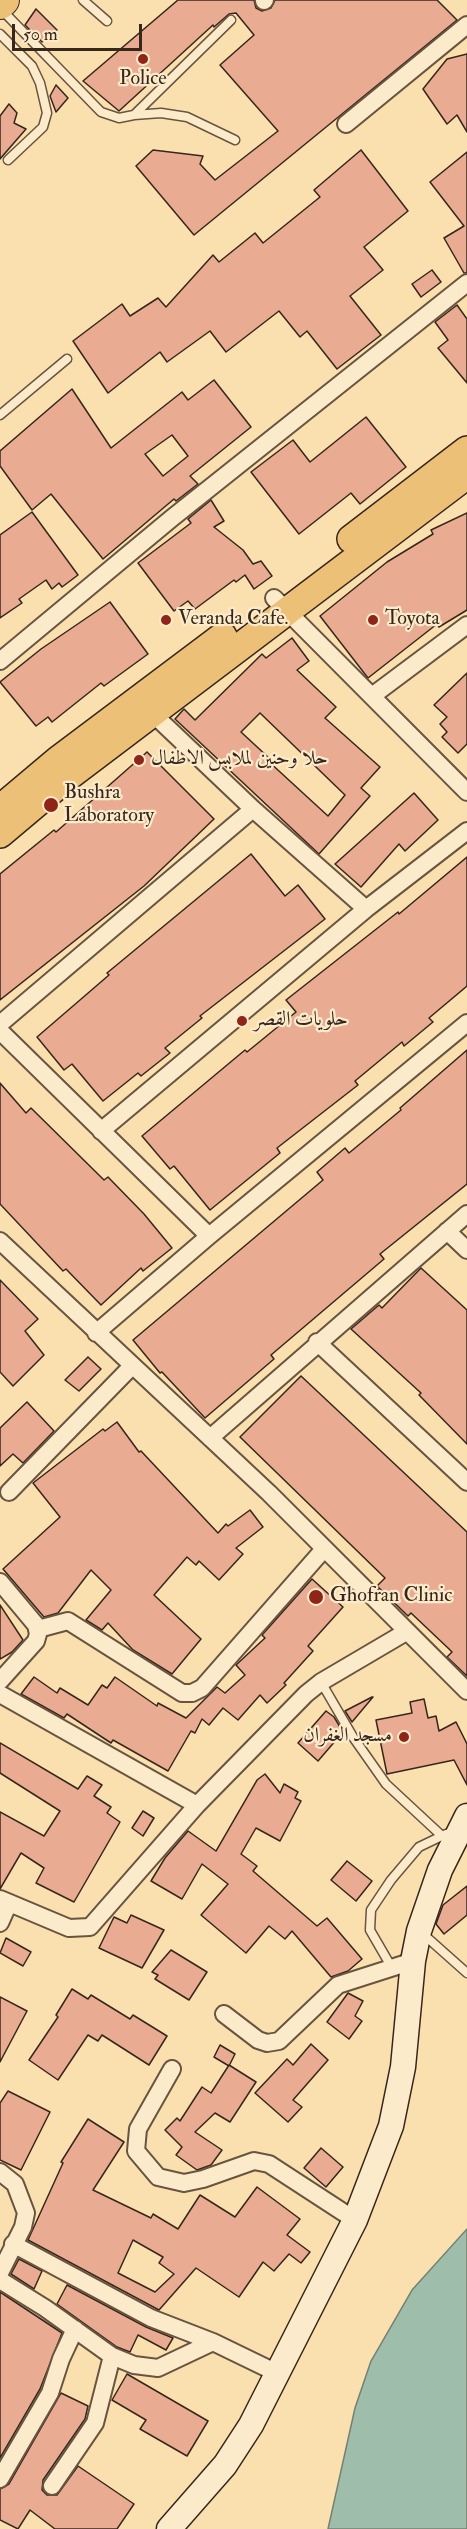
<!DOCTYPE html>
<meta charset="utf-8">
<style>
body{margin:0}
#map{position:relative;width:467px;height:2529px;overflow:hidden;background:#fae0af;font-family:"IM FELL Double Pica",serif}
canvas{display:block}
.scale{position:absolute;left:12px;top:24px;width:130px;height:27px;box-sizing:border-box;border:3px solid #37261b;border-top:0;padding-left:8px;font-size:18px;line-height:21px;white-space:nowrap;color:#37261b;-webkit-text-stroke:4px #fcebcb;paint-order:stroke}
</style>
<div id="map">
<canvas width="467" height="2529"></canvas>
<div class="scale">50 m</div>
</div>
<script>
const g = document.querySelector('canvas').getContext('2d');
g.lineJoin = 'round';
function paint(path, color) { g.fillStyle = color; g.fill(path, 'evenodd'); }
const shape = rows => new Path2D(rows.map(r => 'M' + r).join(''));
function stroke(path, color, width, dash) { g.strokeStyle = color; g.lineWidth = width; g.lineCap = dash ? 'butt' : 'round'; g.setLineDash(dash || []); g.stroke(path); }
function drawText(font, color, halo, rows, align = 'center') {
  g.font = font + ' "IM FELL Double Pica",Amiri,serif'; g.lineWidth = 4.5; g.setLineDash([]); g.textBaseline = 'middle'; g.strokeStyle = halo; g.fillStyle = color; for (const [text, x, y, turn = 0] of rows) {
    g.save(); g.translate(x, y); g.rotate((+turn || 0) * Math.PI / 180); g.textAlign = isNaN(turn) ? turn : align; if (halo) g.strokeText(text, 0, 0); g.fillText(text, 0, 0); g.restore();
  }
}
const water = shape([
 [467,2229,467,2529,328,2529,355,2408,371,2361,412,2290,467,2229]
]);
paint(water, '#9ebdaa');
stroke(water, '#758171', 1.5);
const building = shape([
 [178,0,254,0,256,8,262,11,271,8,275,0,437,0,457,20,194,235,136,166,153,150,203,156,200,164,215,180,278,131,220,65,254,35,236,13,229,14,214,27,213,25,119,111,83,81,178,0],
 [36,9,57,30,42,42,25,25,36,9],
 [467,54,467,132,457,115,447,124,423,89,447,59,467,54],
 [56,85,68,98,56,112,50,96,56,85],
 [9,104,17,113,14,123,26,129,0,159,0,116,9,104],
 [361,150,408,211,364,247,383,270,350,296,381,335,337,369,307,331,300,337,279,311,226,352,210,331,167,362,160,352,108,393,73,341,122,304,130,316,158,298,166,307,213,255,219,262,255,233,263,243,320,197,314,190,361,150],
 [467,152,467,273,464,273,444,238,464,226,430,182,467,152],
 [432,270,441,282,421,297,412,284,432,270],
 [457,305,467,319,467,383,438,348,448,340,435,322,457,305],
 [214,380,251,427,190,476,198,484,176,501,174,499,103,559,51,494,32,510,0,466,0,451,72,389,111,448,182,392,188,400,214,380],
 [172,435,188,456,163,476,145,454,172,435],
 [366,417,406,467,360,504,351,493,299,534,251,472,293,440,310,462,366,417],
 [211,500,224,521,214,527,243,550,253,564,261,561,272,576,254,589,245,575,236,582,234,580,195,609,188,601,174,611,138,563,191,523,188,519,211,500],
 [32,512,78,575,62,587,59,583,52,589,46,580,19,599,22,603,0,618,0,535,32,512],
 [467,513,467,610,439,627,437,624,368,678,320,616,387,562,433,534,431,530,467,513],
 [110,602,148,654,104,686,101,683,52,722,48,717,36,726,0,682,41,649,110,602],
 [292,638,309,661,297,670,336,707,325,718,380,767,361,788,370,796,319,854,175,719,184,709,195,720,262,654,266,658,292,638],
 [260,713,345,795,328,816,267,760,269,758,241,732,260,713],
 [467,673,467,744,458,753,442,737,447,732,440,724,447,717,434,705,467,673],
 [147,752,214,819,144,886,0,1000,0,874,54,830,56,832,147,752],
 [414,793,438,820,405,851,399,844,361,887,335,864,414,793],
 [251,854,285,896,298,885,325,919,200,1016,202,1018,165,1048,170,1053,141,1076,138,1073,103,1101,72,1064,64,1070,37,1037,109,975,107,973,251,854],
 [467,857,467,986,429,1018,433,1022,404,1046,402,1042,355,1081,358,1085,277,1148,280,1153,210,1210,174,1166,170,1169,142,1136,245,1050,247,1052,296,1012,286,1000,398,912,399,914,467,857],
 [467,1050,467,1184,380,1254,384,1259,271,1355,274,1359,205,1418,162,1372,160,1373,133,1340,323,1180,317,1172,345,1148,349,1153,401,1110,400,1108,467,1050],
 [0,1083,26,1113,31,1108,104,1180,108,1177,144,1214,172,1248,143,1271,141,1268,101,1305,66,1269,63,1271,0,1204,0,1083],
 [421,1268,467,1310,467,1444,419,1395,421,1393,351,1329,379,1305,382,1308,421,1268],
 [0,1280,38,1319,25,1331,44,1355,13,1386,0,1372,0,1280],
 [88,1357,101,1369,79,1391,65,1380,88,1357],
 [301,1376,467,1532,467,1676,447,1657,452,1652,448,1648,411,1613,408,1616,377,1586,385,1578,240,1437,301,1376],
 [27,1402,54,1431,23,1463,13,1454,0,1466,0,1428,27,1402],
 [117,1422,139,1452,141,1451,218,1533,226,1524,228,1526,250,1510,263,1527,236,1548,243,1554,219,1580,199,1561,196,1565,187,1557,154,1595,201,1639,172,1674,133,1650,108,1623,102,1630,86,1620,111,1590,91,1570,58,1613,44,1617,3,1569,60,1517,33,1483,103,1429,105,1431,117,1422],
 [312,1579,343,1607,308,1646,313,1651,284,1683,286,1685,267,1703,260,1695,238,1720,223,1708,209,1725,202,1719,195,1733,191,1731,168,1771,113,1740,111,1743,67,1714,64,1718,21,1694,34,1677,57,1693,60,1688,88,1705,102,1685,107,1688,115,1677,157,1706,158,1703,186,1718,217,1687,225,1693,245,1675,236,1665,265,1638,262,1635,312,1579],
 [0,1605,23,1640,12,1652,0,1659,0,1605],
 [372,1697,373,1697,352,1722,345,1711,372,1697],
 [424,1699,428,1718,436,1716,439,1731,456,1722,467,1744,467,1785,454,1760,387,1774,376,1720,412,1713,410,1702,424,1699],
 [326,1711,334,1717,343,1732,318,1761,298,1743,326,1711],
 [0,1743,78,1789,87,1776,102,1785,94,1796,111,1807,107,1813,120,1822,74,1902,36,1883,44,1868,21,1853,0,1889,0,1812,44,1836,60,1811,0,1773,0,1743],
 [265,1774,280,1793,284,1784,298,1792,295,1798,301,1801,280,1841,256,1828,241,1854,257,1866,253,1871,317,1926,327,1918,362,1959,348,1971,331,1977,292,1931,285,1939,269,1926,246,1953,201,1915,228,1884,202,1864,182,1899,151,1881,165,1858,188,1831,216,1851,257,1780,265,1774],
 [143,1811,154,1818,143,1836,132,1828,143,1811],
 [347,1861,372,1881,356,1901,331,1880,347,1861],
 [467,1886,467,1915,444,1934,436,1924,443,1905,467,1886],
 [131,1915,164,1930,142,1968,99,1948,114,1917,127,1923,131,1915],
 [6,1938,31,1952,23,1966,0,1953,6,1938],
 [171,1950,207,1972,189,2000,155,1979,158,1975,152,1972,171,1950],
 [72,1989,88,1999,91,1995,130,2019,133,2015,167,2036,149,2065,102,2035,98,2041,88,2035,58,2080,29,2060,58,2017,56,2015,72,1989],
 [348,1993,363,2001,355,2016,362,2021,349,2039,327,2022,348,1993],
 [0,1997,27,2011,0,2062,0,1997],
 [311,2044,328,2060,293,2100,302,2107,288,2122,255,2093,287,2059,293,2065,311,2044],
 [220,2045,235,2054,229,2066,214,2057,220,2045],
 [229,2065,256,2082,230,2122,215,2113,195,2132,222,2150,211,2165,197,2170,176,2155,182,2147,165,2130,177,2118,180,2121,202,2087,211,2093,229,2065],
 [8,2091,50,2112,21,2170,0,2160,0,2103,8,2091],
 [88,2119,124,2142,93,2190,151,2218,153,2214,178,2229,200,2195,235,2217,257,2187,300,2219,287,2235,310,2252,301,2263,289,2254,274,2271,263,2262,239,2297,196,2268,159,2310,28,2240,63,2163,61,2162,88,2119],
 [133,2240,163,2257,159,2263,174,2274,155,2292,118,2273,133,2240],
 [321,2148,343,2167,326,2187,304,2168,321,2148],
 [19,2259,42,2271,34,2289,11,2274,19,2259],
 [67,2285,146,2327,173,2338,166,2350,138,2335,130,2352,117,2347,57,2304,67,2285],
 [0,2292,62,2333,40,2389,0,2458,0,2292],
 [127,2374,208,2421,187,2456,140,2429,146,2420,112,2400,127,2374],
 [61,2393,88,2406,85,2419,43,2480,42,2490,47,2495,57,2495,78,2466,134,2504,117,2529,55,2529,30,2510,18,2529,0,2520,0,2489,9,2484,61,2393]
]);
paint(building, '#e9ac92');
stroke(building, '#37261b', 1.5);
const lane = shape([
 [83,0,107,21],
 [0,8,101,112,119,118,134,115,231,20],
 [0,34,32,66,40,83,47,113,43,127,8,160],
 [134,115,161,113,187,117,235,140],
 [0,415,67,359],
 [321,1682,353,1737,386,1784,442,1836],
 [422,1933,467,1973],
 [392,1968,370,1930,371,1910,391,1880,419,1847,446,1834]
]);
const street = shape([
 [264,1,265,0],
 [346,124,467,25],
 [274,598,467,792],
 [0,661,172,518,467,283],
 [372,696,467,625],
 [152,713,253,809,366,909],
 [0,1024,253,809],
 [0,1031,209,1236],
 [101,1131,366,909,467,831],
 [447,1231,467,1250],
 [0,1241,269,1493,467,1691],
 [96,1333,209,1236,467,1023],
 [317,1342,467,1482],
 [210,1438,467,1214],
 [9,1492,132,1366],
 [0,1582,36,1625,38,1634,36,1641,0,1681],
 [38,1629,68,1621,182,1693,192,1693,202,1688,324,1549],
 [0,1694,197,1805],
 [0,1899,69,1928,90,1927,197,1805,306,1694,321,1682,406,1632],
 [0,1923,9,1903],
 [224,2014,258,2040,267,2043,279,2041,338,1985,413,1961],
 [172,2069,138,2129,136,2151,158,2177,184,2183,203,2179,254,2161,269,2164,355,2220],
 [0,2172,15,2184,26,2213,23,2227,0,2273],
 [13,2244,151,2318,213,2342,279,2374],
 [0,2280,45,2308,112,2356,134,2365,158,2368,213,2342],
 [0,2479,50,2393,61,2359,75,2329],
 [52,2486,95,2423,112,2356]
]);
const secondary = shape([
 [169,2529,225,2465,251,2425,355,2220,391,2126,403,2067,413,1961,419,1931,440,1870,467,1816]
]);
const primary = shape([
 [351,539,467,450],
 [0,809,58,760,223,636],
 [0,834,69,776,467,475]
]);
const highway = shape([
 [0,3,3,0]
]);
stroke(lane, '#685440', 11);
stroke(street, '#685440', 20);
stroke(secondary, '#37261b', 27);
stroke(primary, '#37261b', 30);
stroke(highway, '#37261b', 34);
stroke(lane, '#fcebcb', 8);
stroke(street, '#fcebcb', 16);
stroke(secondary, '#fcebcb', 24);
stroke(primary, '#edc078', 27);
stroke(highway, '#edc078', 32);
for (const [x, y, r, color] of [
 [143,59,6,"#8f2418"],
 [166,620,6,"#8f2418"],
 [373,620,6,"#8f2418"],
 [139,760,6,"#8f2418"],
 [51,805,8,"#8f2418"],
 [242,1021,6,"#8f2418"],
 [316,1597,8,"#8f2418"],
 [404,1737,6,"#8f2418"]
]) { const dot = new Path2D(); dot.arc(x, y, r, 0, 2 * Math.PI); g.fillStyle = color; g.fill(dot); stroke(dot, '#fcebcb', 2); }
drawText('20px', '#37261b', '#fcebcb', [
 ["Police",143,80,"center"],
 ["Veranda Cafe.",178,620],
 ["Toyota",385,620],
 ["حلا وحنين لملابس الاطفال",151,760],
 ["Bushra",64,794],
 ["Laboratory",64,817],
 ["حلويات القصر",254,1021],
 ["Ghofran Clinic",330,1597],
 ["مسجد الغفران",392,1737,"right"]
], 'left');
</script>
